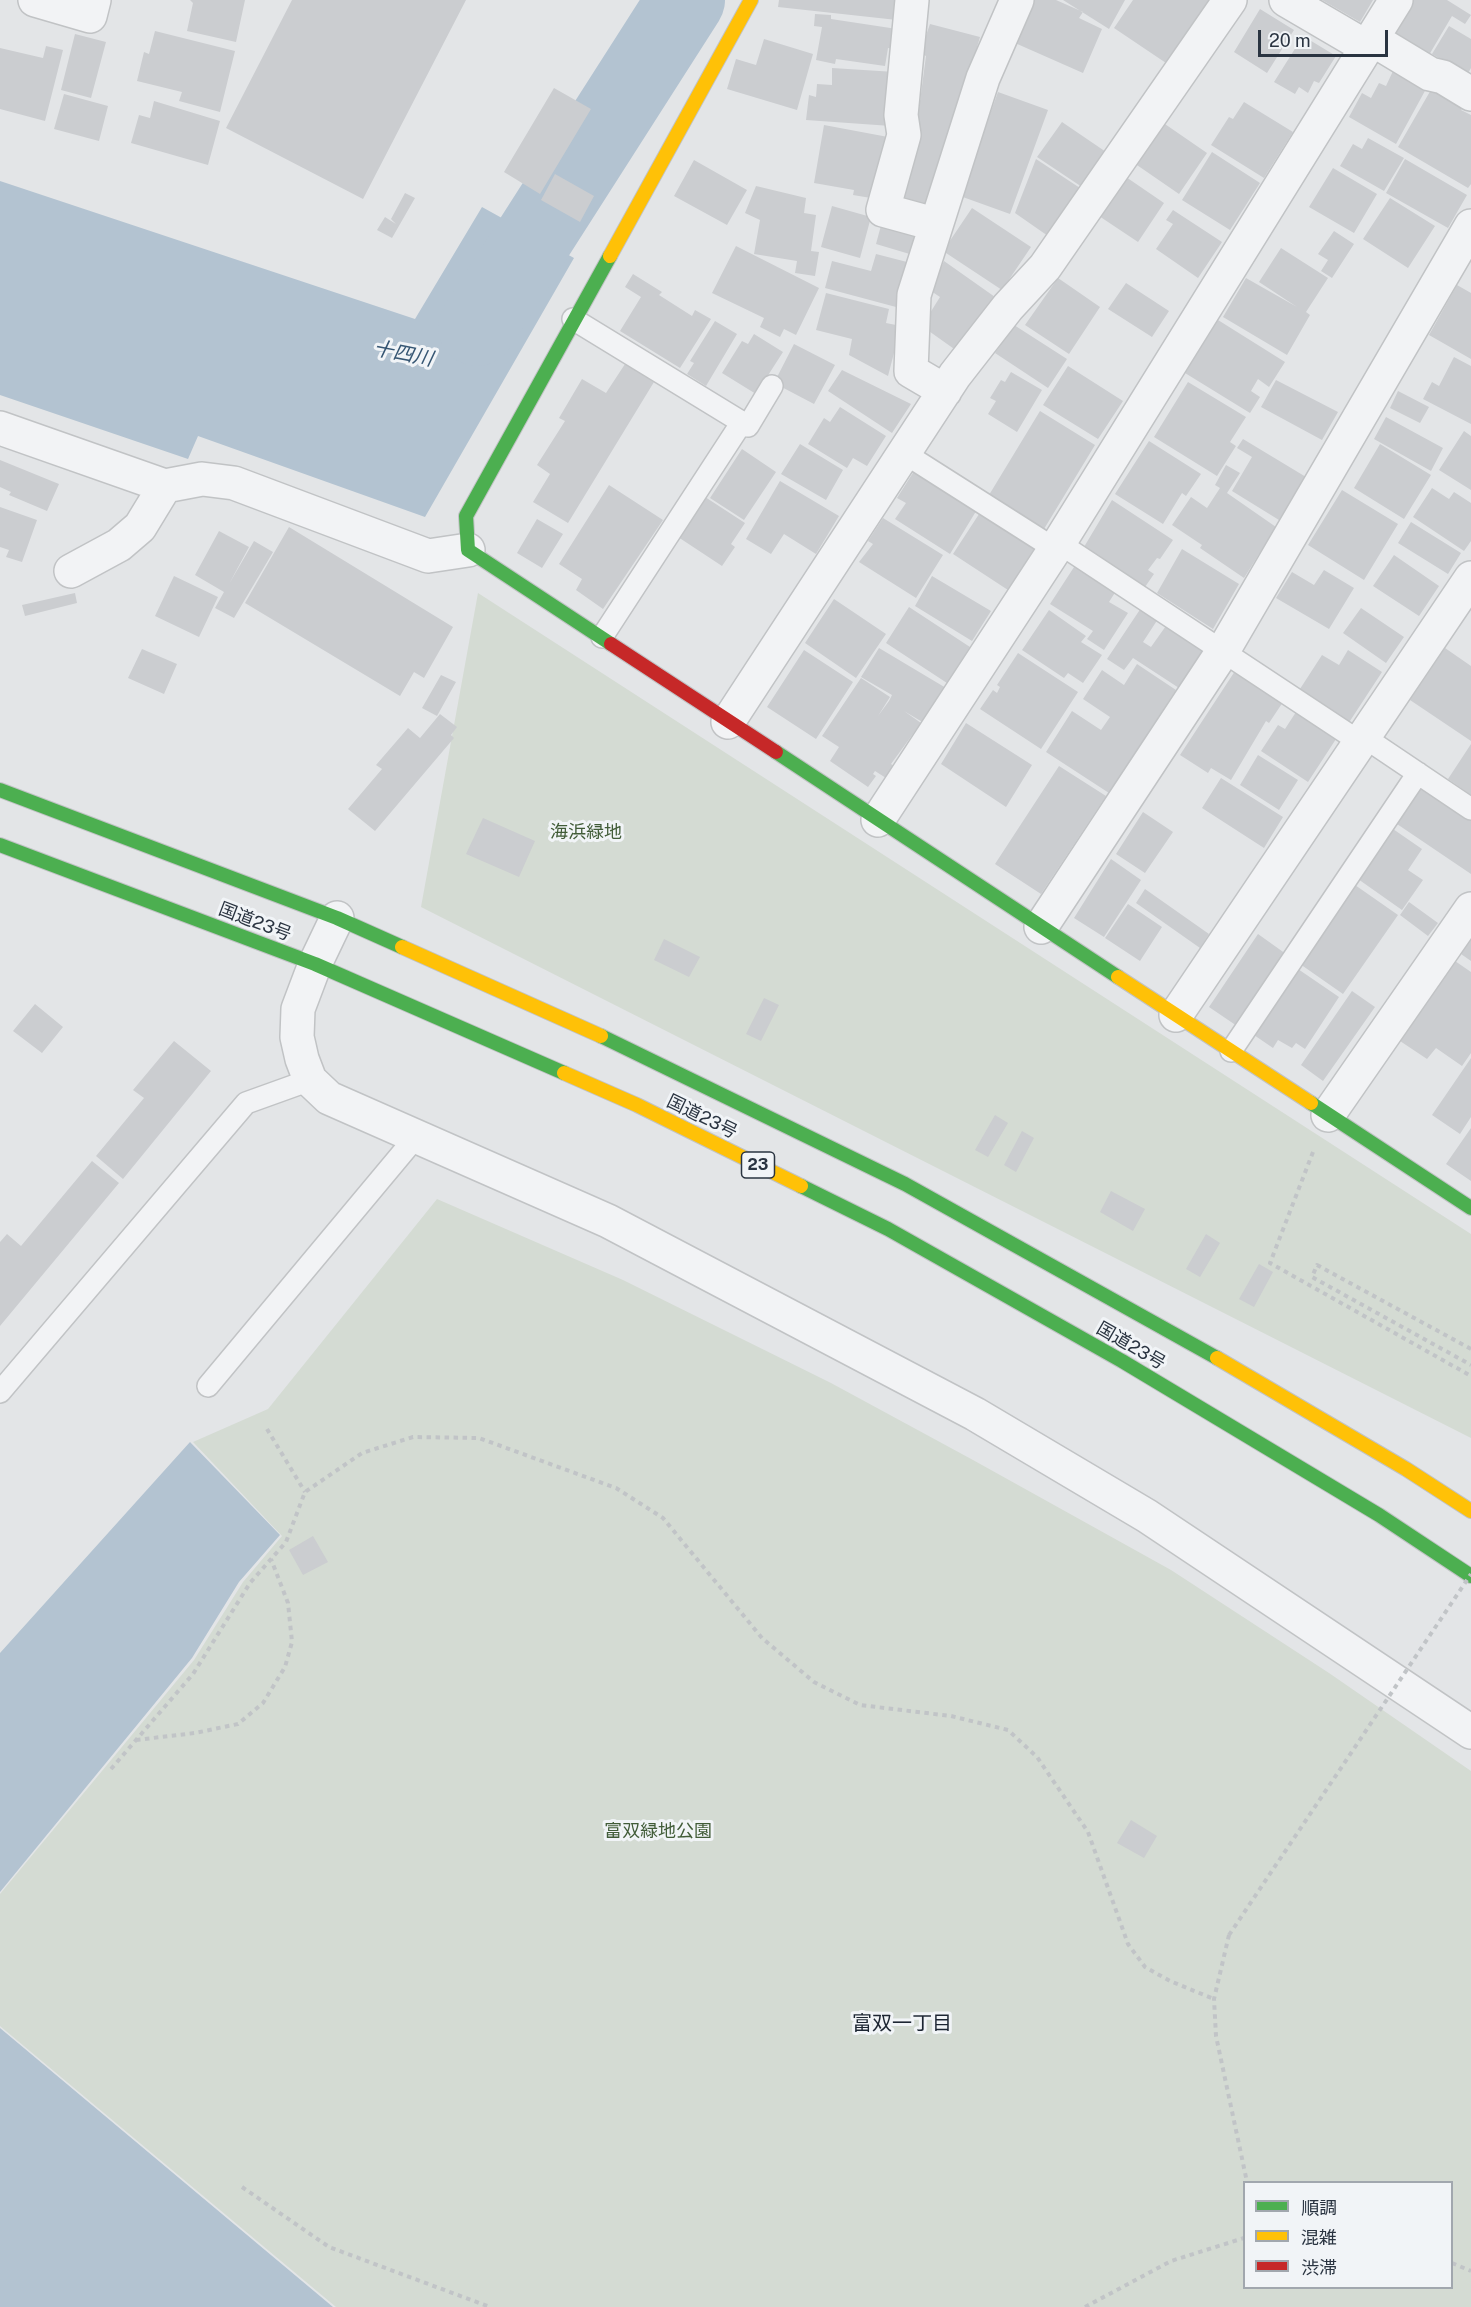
<!DOCTYPE html>
<meta charset="utf-8">
<style>
body{margin:0}
#map{position:relative;width:1471px;height:2307px;overflow:hidden;background:#e3e5e7;font-family:"Public Sans","Noto Sans JP",sans-serif}
canvas{display:block}
.legend{position:absolute;left:1243px;top:2181px;width:210px;height:108px;box-sizing:border-box;background:#f1f4f7;border:2px solid #a1a7ae;margin:0;padding:8px 10px;list-style:none;font-size:18px;color:#2a3441}
.legend li{display:flex;align-items:center;gap:12px;height:30px}
.legend b{width:30px;border:2px solid #a1a7ae}
.scale{position:absolute;left:1258px;top:30px;width:130px;height:27px;box-sizing:border-box;border:3px solid #2a3441;border-top:0;padding-left:8px;font-size:18px;line-height:21px;white-space:nowrap;color:#2a3441;-webkit-text-stroke:4px #f1f4f7;paint-order:stroke}
</style>
<div id="map">
<canvas width="1471" height="2307"></canvas>
<ul class="legend">
<li><b style="height:8px;background:#4caf50"></b>順調</li>
<li><b style="height:8px;background:#ffc107"></b>混雑</li>
<li><b style="height:8px;background:#c62828"></b>渋滞</li>
</ul>
<div class="scale">20 m</div>
</div>
<script>
const g = document.querySelector('canvas').getContext('2d');
g.lineJoin = 'round';
function paint(path, color) { g.fillStyle = color; g.fill(path, 'evenodd'); }
const shape = rows => new Path2D(rows.map(r => 'M' + r).join(''));
function stroke(path, color, width, dash) { g.strokeStyle = color; g.lineWidth = width; g.lineCap = dash ? 'butt' : 'round'; g.setLineDash(dash || []); g.stroke(path); }
function drawText(font, color, halo, rows, align = 'center') {
  g.font = font + ' "Public Sans","Noto Sans JP",sans-serif'; g.lineWidth = 6; g.setLineDash([]); g.textBaseline = 'middle'; g.strokeStyle = halo; g.fillStyle = color; for (const [text, x, y, turn = 0] of rows) {
    g.save(); g.translate(x, y); g.rotate((+turn || 0) * Math.PI / 180); g.textAlign = isNaN(turn) ? turn : align; if (halo) g.strokeText(text, 0, 0); g.fillText(text, 0, 0); g.restore();
  }
}
paint(shape([
 [478,593,1471,1234,1471,1438,421,907],
 [437,1199,623,1280,831,1383,973,1460,1171,1570,1329,1673,1471,1771,1471,2307,336,2307,0,2026,0,1894,194,1660,243,1582,282,1536,193,1442,268,1409],
 [1244,2182,1452,2182,1452,2288,1244,2288]
]), '#d4dbd3');
paint(shape([
 [0,181,415,319,482,207,574,258,425,517,198,436,188,459,0,395],
 [190,1442,280,1535,239,1582,192,1658,0,1892,0,1653],
 [0,2028,333,2307,0,2307]
]), '#b3c3d1');
stroke(shape([
 [477,327,686,0]
]), '#b3c3d1', 78);
paint(shape([
 [190,0,245,0,236,42,187,31,193,3],
 [292,0,466,0,363,199,226,128],
 [779,0,900,0,897,20,778,7],
 [1033,0,1056,0,1083,12,1079,18,1102,29,1083,73,1015,43],
 [1063,0,1125,0,1109,29],
 [1133,0,1210,0,1166,63,1114,28],
 [1322,0,1373,0,1360,22],
 [1408,0,1447,0,1471,15,1465,24,1452,16,1429,55,1389,31],
 [1260,9,1294,30,1267,73,1234,52],
 [815,14,831,15,831,19,897,29,894,49,888,48,885,66,836,59,835,64,816,60,822,27,814,26],
 [930,24,980,37,928,213,898,204,917,124,926,56,920,53],
 [1449,26,1471,39,1471,68,1467,75,1432,54],
 [155,31,235,51,220,112,179,101,182,92,137,81,144,52,149,54],
 [75,34,106,42,91,98,61,90],
 [1303,36,1336,56,1319,83,1314,81,1308,93,1299,87,1295,94,1274,82],
 [764,39,813,54,797,110,727,89,736,59,756,65],
 [46,46,63,50,45,121,0,109,0,48,43,58],
 [832,68,895,72,891,126,806,120,809,95,816,97,817,84,832,85],
 [1393,71,1426,89,1396,144,1349,117,1362,93,1371,98,1379,83,1386,86],
 [554,88,591,109,540,194,504,172],
 [1432,88,1464,106,1461,110,1471,115,1471,184,1468,188,1398,147],
 [998,92,1048,110,1010,214,960,196],
 [64,94,108,106,99,141,54,129],
 [154,101,220,121,208,165,131,143,139,115,150,118],
 [1244,102,1293,132,1264,178,1211,145,1229,117,1233,119],
 [1062,122,1109,154,1085,189,1037,157],
 [1162,122,1207,153,1179,194,1134,163],
 [824,125,888,137,877,199,853,195,854,190,814,183],
 [1368,138,1404,158,1384,191,1340,166,1353,144,1362,149],
 [1212,152,1260,183,1230,230,1182,200],
 [1036,159,1080,188,1048,236,1015,213],
 [1405,159,1467,195,1448,228,1386,193],
 [694,160,747,190,727,225,674,196],
 [1333,168,1377,194,1354,233,1309,207],
 [555,174,594,196,580,222,541,200],
 [1126,177,1164,203,1138,242,1099,216],
 [756,186,806,198,804,213,816,215,811,251,819,252,815,276,795,273,797,261,754,254,760,220,745,213],
 [405,193,415,198,392,238,377,230,385,217,396,224,391,219],
 [1390,198,1435,226,1408,268,1363,239],
 [832,206,871,217,860,258,821,247],
 [972,208,1031,247,1002,290,943,251],
 [1173,210,1222,242,1198,278,1156,249,1173,224,1166,220],
 [883,218,920,229,913,255,876,244],
 [1334,231,1354,244,1332,278,1321,271,1328,260,1318,254],
 [736,246,819,288,796,335,784,329,780,337,760,327,764,318,712,293],
 [1281,248,1328,278,1306,312,1310,315,1287,355,1223,317,1246,278,1297,307,1259,282],
 [876,254,907,262,896,307,825,288,832,261,871,271],
 [944,261,995,297,957,351,926,329,930,313,940,297,931,291],
 [633,274,662,292,659,295,692,316,695,310,711,319,680,368,620,331,641,297,625,287],
 [1058,278,1100,307,1069,354,1025,325],
 [1126,283,1169,311,1152,337,1108,309],
 [1457,285,1471,293,1471,359,1429,335],
 [826,293,889,309,886,323,901,326,888,376,849,355,852,339,816,330],
 [1218,320,1285,362,1269,387,1258,379,1251,391,1260,397,1250,413,1185,373],
 [715,321,737,334,706,386,687,374,694,363,690,361],
 [1014,325,1067,359,1048,388,995,353],
 [754,334,783,352,756,394,722,373,742,341,748,344],
 [794,344,835,365,814,404,774,383],
 [1454,357,1471,366,1471,424,1423,399,1432,382,1439,386],
 [625,364,654,382,568,523,533,502,550,474,537,465,565,421,559,418,582,379,606,393],
 [1068,366,1123,401,1098,439,1043,405],
 [842,370,911,404,892,433,828,391],
 [1011,372,1042,390,1017,432,988,414,996,401,990,398,1001,380,1005,382],
 [1276,380,1338,412,1322,440,1261,407],
 [1188,382,1246,417,1230,442,1236,446,1217,476,1154,437],
 [1398,391,1429,407,1420,423,1390,408],
 [840,407,886,436,867,466,853,458,847,468,808,444,824,418,830,422],
 [1040,411,1095,445,1044,529,989,495],
 [1386,417,1443,448,1431,471,1374,439],
 [1464,431,1471,436,1471,490,1439,470],
 [1243,439,1306,477,1279,520,1232,491,1252,457,1237,448],
 [1149,441,1201,474,1186,496,1182,493,1163,524,1115,494],
 [800,444,843,470,826,500,781,474],
 [1380,444,1431,475,1404,519,1354,488],
 [742,449,776,472,744,520,710,498],
 [0,460,59,484,47,511,9,495,11,492,0,487],
 [1226,465,1240,473,1227,493,1276,527,1244,578,1200,548,1202,545,1172,525,1191,497,1207,508,1220,488,1215,485],
 [916,468,978,508,950,554,895,519,906,503,897,498],
 [780,481,839,516,816,554,784,534,771,554,746,539],
 [609,485,663,520,603,609,576,590,582,579,559,564],
 [1432,488,1449,499,1454,492,1471,503,1471,541,1464,551,1413,517],
 [1342,490,1398,524,1364,580,1308,545],
 [702,495,745,523,731,544,735,547,722,566,675,535],
 [1112,500,1173,540,1160,559,1157,558,1148,570,1154,574,1145,587,1084,547],
 [0,507,37,520,22,562,6,557,9,550,0,547],
 [981,511,1036,546,1008,590,953,554],
 [883,518,943,555,916,598,859,562,873,544,868,541],
 [537,519,563,534,542,568,517,553],
 [1411,522,1461,553,1448,574,1398,543],
 [289,527,453,627,424,678,414,672,400,696,245,603],
 [219,531,249,547,229,584,254,541,273,552,234,618,215,608,224,592,195,575],
 [1182,549,1239,584,1213,629,1157,593],
 [1394,555,1439,586,1419,616,1373,586],
 [1076,564,1116,591,1109,602,1128,613,1104,650,1087,639,1093,631,1050,604],
 [1324,570,1354,588,1329,629,1276,598,1292,572,1314,585],
 [174,576,218,597,199,637,155,616],
 [932,576,991,611,972,641,915,606],
 [75,593,77,603,25,616,22,605],
 [834,599,886,634,856,678,805,643],
 [909,607,970,647,947,683,886,643],
 [1141,608,1158,619,1143,642,1151,647,1168,623,1206,648,1179,688,1133,658,1124,670,1107,659],
 [1361,608,1404,637,1386,663,1343,633],
 [1049,610,1086,636,1081,642,1102,655,1083,683,1068,673,1064,678,1022,650],
 [879,648,946,688,924,723,904,711,921,723,891,764,894,766,886,778,875,771,873,774,876,776,868,787,830,761,839,747,822,736,861,678,890,697,878,716,889,701,892,695,861,677],
 [1445,648,1471,666,1471,741,1410,700],
 [142,649,177,664,164,694,128,678],
 [804,650,853,682,816,739,767,707],
 [1348,650,1382,672,1348,724,1298,692,1322,655,1339,665],
 [1018,653,1078,692,1041,749,980,709,993,690,997,693,1000,687,997,685],
 [1137,664,1176,690,1109,793,1046,752,1072,711,1101,730,1110,717,1083,699,1102,670,1124,685],
 [1235,671,1283,702,1269,723,1266,721,1231,780,1211,768,1208,773,1180,755],
 [441,675,456,682,437,716,422,708],
 [1296,712,1336,739,1308,782,1261,751,1278,725,1285,729],
 [440,714,457,727,451,735,454,738,375,831,348,809,382,769,376,765,408,728,420,738],
 [966,723,1032,765,1006,807,941,764],
 [1471,744,1471,795,1448,779],
 [1258,755,1298,780,1279,810,1240,785],
 [1059,766,1106,796,1041,894,995,864],
 [1221,778,1283,817,1264,848,1202,808],
 [1421,788,1471,821,1471,874,1397,824],
 [1143,812,1173,832,1145,873,1116,854],
 [483,818,535,841,519,877,466,854],
 [1393,829,1422,849,1408,870,1423,880,1402,910,1358,879],
 [1111,859,1141,880,1104,937,1074,918],
 [1355,885,1398,915,1343,994,1300,964],
 [1145,889,1209,934,1200,948,1136,903],
 [1409,902,1438,923,1428,936,1400,915],
 [1128,904,1162,927,1140,961,1105,938],
 [1258,934,1286,954,1237,1026,1209,1007],
 [664,939,700,957,689,977,654,960],
 [1471,939,1471,961,1461,954],
 [1455,961,1471,972,1471,1053,1462,1066,1436,1048,1427,1059,1400,1041],
 [1298,969,1339,997,1305,1049,1296,1043,1292,1048,1278,1040,1273,1048,1254,1035],
 [1352,991,1375,1007,1323,1081,1301,1065],
 [764,998,779,1005,761,1041,746,1034],
 [35,1004,63,1027,42,1053,13,1031],
 [174,1041,211,1071,123,1179,96,1156,144,1098,133,1090],
 [1471,1058,1471,1117,1460,1134,1432,1115],
 [995,1115,1008,1123,988,1157,975,1150],
 [1471,1128,1471,1181,1446,1164],
 [1022,1131,1034,1138,1016,1172,1004,1165],
 [92,1161,119,1183,0,1326,0,1242,7,1234,21,1246],
 [1111,1191,1145,1209,1133,1231,1100,1212],
 [1206,1234,1220,1243,1200,1277,1186,1269],
 [1259,1264,1273,1272,1254,1307,1239,1299],
 [313,1536,328,1562,303,1575,289,1550],
 [1131,1820,1157,1836,1144,1858,1117,1843]
]), '#cbcdd0');
const lane = shape([
 [573,319,748,426,772,386],
 [904,453,1055,549],
 [1059,543,1360,742],
 [602,637,742,422],
 [1364,737,1471,809],
 [1231,1051,1418,773],
 [208,1386,415,1138],
 [0,1392,246,1103,310,1080]
]);
const street = shape([
 [35,0,90,16,94,0],
 [912,0,901,115,904,135,883,210,934,224],
 [1286,0,1368,48],
 [1372,39,1430,74,1443,77,1471,94],
 [945,391,911,371,914,295,983,78,1017,0],
 [0,428,165,486,202,479,234,483,428,556,468,550],
 [71,571,119,545,140,527,165,486],
 [728,722,955,375,1008,307,1045,267,1230,0],
 [878,820,1059,543,1396,0],
 [337,918,315,964,298,1009,297,1037,302,1059,310,1080,329,1098,608,1221,975,1414,1147,1516,1471,1732],
 [1041,927,1223,651,1471,226],
 [1176,1015,1471,578],
 [1328,1115,1471,909]
]);
const fast = shape([
 [610,256,466,516,468,550,611,644],
 [776,752,1118,977],
 [0,790,337,918,402,947],
 [0,845,315,964,564,1073],
 [601,1036,905,1184,1217,1358],
 [1311,1103,1471,1208],
 [801,1186,888,1229,1122,1361,1379,1515,1471,1576]
]);
const slow = shape([
 [610,256,751,0],
 [402,947,601,1036],
 [1118,977,1311,1103],
 [564,1073,637,1105,801,1186],
 [1217,1358,1406,1469,1471,1511]
]);
const jam = shape([
 [611,644,776,752]
]);
stroke(lane, '#c1c3c5', 24);
stroke(street, '#c1c3c5', 36);
stroke(fast, '#c1c3c5', 16);
stroke(slow, '#c1c3c5', 16);
stroke(jam, '#c1c3c5', 16);
stroke(shape([
 [1313,1152,1270,1263,1471,1376],
 [1471,1349,1317,1265,1312,1277,1471,1365],
 [267,1429,305,1492],
 [136,1740,195,1733,238,1724,263,1703,285,1667,292,1642,288,1603,271,1559],
 [111,1769,193,1674,250,1583,286,1542,305,1492,362,1453,413,1437,479,1438,616,1488,663,1518,762,1638,814,1682,860,1705,951,1716,1008,1730,1037,1757,1088,1832,1128,1944,1145,1967,1170,1981,1214,1999],
 [1229,1935,1214,1999,1216,2036,1247,2182],
 [242,2187,329,2247,490,2307],
 [1452,2263,1471,2271],
 [1085,2307,1171,2261,1244,2238]
]), '#c1c4c7', 4, [4.5, 4.5]);
stroke(lane, '#f2f3f5', 21);
stroke(street, '#f2f3f5', 33);
stroke(fast, '#4caf50', 14);
stroke(slow, '#ffc107', 14);
stroke(jam, '#c62828', 14);
stroke(shape([
 [1229,1935,1471,1574]
]), '#c1c4c7', 4, [4.5, 4.5]);
for (const [x, y, w] of [
 [758,1165,33]
]) { const box = new Path2D(); box.roundRect(x - w / 2, y - 13, w, 26, 4.5); g.fillStyle = '#f1f4f7'; g.fill(box); stroke(box, '#2a3441', 1.5); }
drawText('bold 16px', '#2a3441', null, [
 ["23",758,1165]
]);
drawText('18px', '#415c38', '#f1f4f7', [
 ["海浜緑地",586,832],
 ["富双緑地公園",658,1831]
]);
drawText('18px', '#2a3441', '#f1f4f7', [
 ["国道23号",255,922,21],
 ["国道23号",702,1117,26],
 ["国道23号",1131,1346,30]
]);
drawText('italic 20px', '#365673', '#f1f4f7', [
 ["十四川",403,354,11]
]);
drawText('20px', '#1c2532', '#f1f4f7', [
 ["富双一丁目",902,2024]
]);
</script>
